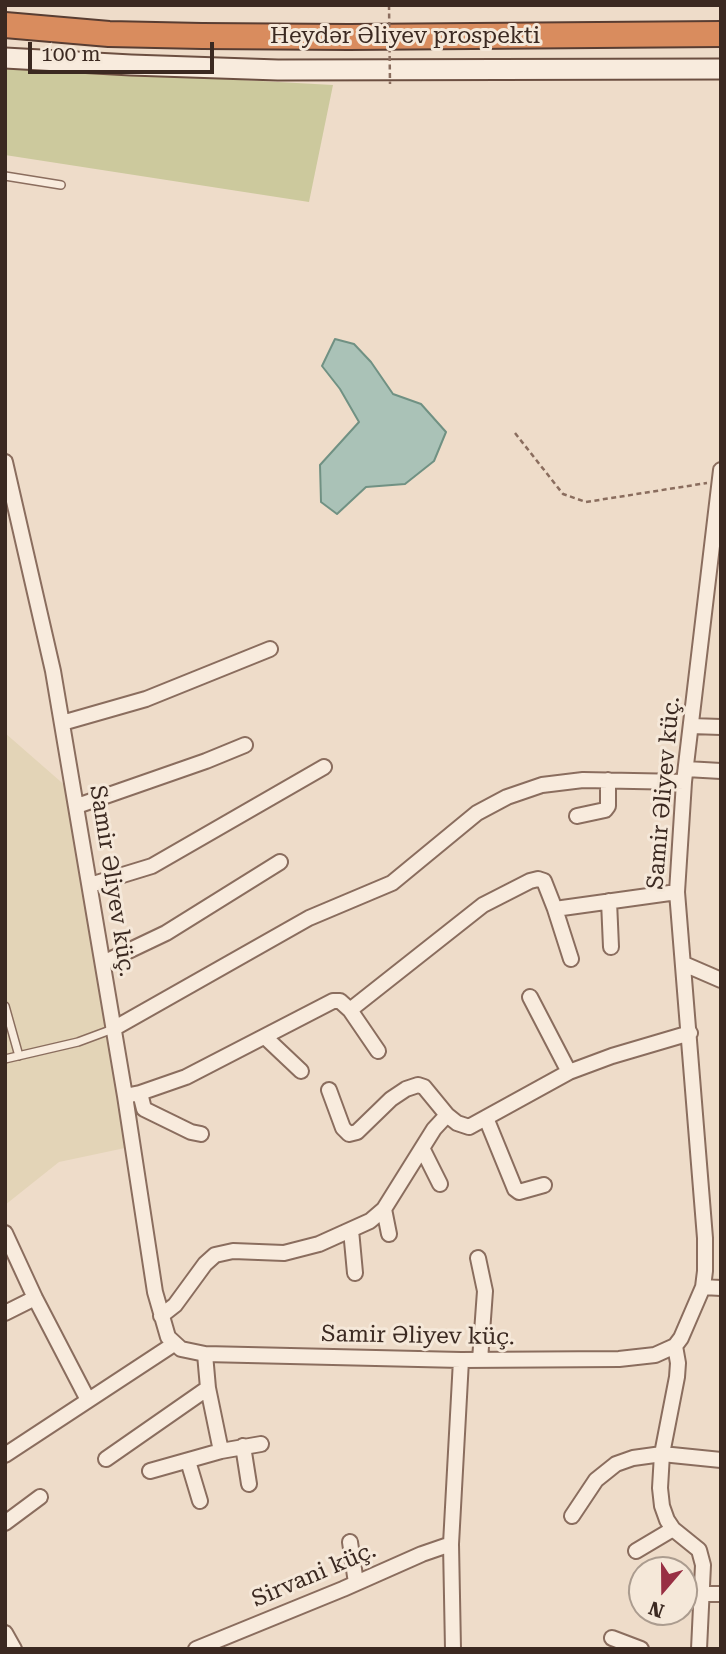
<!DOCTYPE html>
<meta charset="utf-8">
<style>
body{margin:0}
#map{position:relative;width:726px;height:1654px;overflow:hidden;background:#eedcc9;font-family:"Roboto Serif",serif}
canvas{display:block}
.frame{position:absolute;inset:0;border:7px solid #3b2921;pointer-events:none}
.north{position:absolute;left:628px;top:1556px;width:70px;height:70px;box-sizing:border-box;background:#f5e8d9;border:2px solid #ab9c8f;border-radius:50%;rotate:200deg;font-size:19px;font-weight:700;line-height:28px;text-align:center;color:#3b2921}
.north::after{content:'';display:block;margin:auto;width:24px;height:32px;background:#982f43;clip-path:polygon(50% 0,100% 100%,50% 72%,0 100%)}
.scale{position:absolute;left:28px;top:42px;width:186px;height:32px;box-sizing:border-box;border:4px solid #3b2921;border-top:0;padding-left:9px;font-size:21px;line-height:24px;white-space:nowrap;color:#3b2921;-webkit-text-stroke:5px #f5e8d9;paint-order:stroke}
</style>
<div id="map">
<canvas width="726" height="1654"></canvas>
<div class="frame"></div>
<div class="north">N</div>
<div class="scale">100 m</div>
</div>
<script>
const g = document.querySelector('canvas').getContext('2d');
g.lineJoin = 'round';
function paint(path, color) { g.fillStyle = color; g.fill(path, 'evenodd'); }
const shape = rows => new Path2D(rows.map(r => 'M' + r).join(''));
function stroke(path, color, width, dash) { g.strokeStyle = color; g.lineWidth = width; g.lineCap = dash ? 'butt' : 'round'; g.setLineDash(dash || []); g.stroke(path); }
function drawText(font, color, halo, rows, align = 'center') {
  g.font = font + ' "Roboto Serif",serif'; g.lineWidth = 6; g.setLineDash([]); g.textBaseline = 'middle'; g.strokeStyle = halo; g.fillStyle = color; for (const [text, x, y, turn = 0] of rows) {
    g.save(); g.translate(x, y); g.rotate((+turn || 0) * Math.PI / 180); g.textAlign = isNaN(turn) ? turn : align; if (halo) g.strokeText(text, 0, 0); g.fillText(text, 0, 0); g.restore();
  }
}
paint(shape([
 [5,733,68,788,125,1148,59,1162,5,1205]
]), '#e3d4b7');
paint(shape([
 [5,67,333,85,309,202,5,155]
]), '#ccc99d');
const water = shape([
 [335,339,354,344,371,362,393,394,421,404,446,432,434,461,405,484,366,487,337,514,321,502,320,465,359,422,340,389,322,366,335,339]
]);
paint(water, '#aac2b7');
stroke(water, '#709183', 2);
const lane = shape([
 [5,176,61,185],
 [5,1006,19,1056],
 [5,1059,78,1042,113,1029]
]);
const street = shape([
 [5,462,53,671,125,1096,155,1292,168,1337,181,1349,205,1354,461,1360,619,1359,655,1355,675,1346,681,1338,703,1287,705,1271,705,1238,677,892,684,782,721,470],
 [62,723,146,699,270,649],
 [691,726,721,727],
 [686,769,721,771],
 [77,806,206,761,245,745],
 [577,816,605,810,608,806,608,780],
 [90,885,152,866,324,767],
 [609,901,611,947],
 [555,909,571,959],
 [103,963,166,933,280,862],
 [684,964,721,980],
 [530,997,569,1072],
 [350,1010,378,1051],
 [113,1029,309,918,392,883,477,813,507,797,542,785,583,780,684,782],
 [265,1037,301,1071],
 [329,1090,343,1128,349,1134,357,1132,391,1099,406,1089,418,1085,424,1087,447,1115],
 [140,1093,144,1109,191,1132,201,1134],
 [125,1096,140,1093,186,1077,333,1001,340,1001,350,1010,483,905,530,881,538,879,544,881,555,909,677,892],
 [486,1118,515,1189,519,1192,544,1185],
 [422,1148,440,1184],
 [384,1209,389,1234],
 [351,1230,355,1273],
 [5,1233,35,1298,88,1400],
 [478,1258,485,1291,480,1360],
 [703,1287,721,1288],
 [5,1313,35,1298],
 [161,1316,175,1305,205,1264,215,1255,233,1251,284,1253,319,1244,370,1221,384,1209,434,1129,447,1115,457,1123,469,1127,569,1072,612,1056,690,1033],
 [675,1346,678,1363,677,1377,662,1454,660,1488,662,1506,667,1520,673,1529,699,1550,703,1565,699,1649],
 [205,1354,208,1388,221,1451],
 [243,1446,249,1484],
 [5,1455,174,1344],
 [106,1459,208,1388],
 [188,1461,200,1501],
 [150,1471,221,1451,261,1444],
 [572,1516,596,1480,616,1464,633,1458,662,1454,721,1460],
 [5,1523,40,1497],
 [350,1542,356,1583],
 [636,1551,673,1529],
 [702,1594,721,1594],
 [5,1633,14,1649],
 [612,1638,641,1649],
 [196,1649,343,1589,422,1554,451,1544],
 [453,1649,451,1544,461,1360]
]);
const secondary = shape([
 [5,58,131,65,278,70,721,69]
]);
const highway = shape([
 [5,25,109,34,202,36,349,37,721,34]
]);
stroke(lane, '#8a6d5e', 10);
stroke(street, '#8a6d5e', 18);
stroke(secondary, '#6c4f41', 23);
stroke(highway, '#583d32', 28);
stroke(shape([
 [515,433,563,494,586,502,707,483]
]), '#8a6d5e', 2.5, [5, 3.5]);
stroke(lane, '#f8ebdd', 7);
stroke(street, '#f8ebdd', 14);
stroke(secondary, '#f8ebdd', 19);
stroke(highway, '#d98c5e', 24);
stroke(shape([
 [389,5,390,84]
]), '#8a6d5e', 2.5, [5, 3.5]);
drawText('23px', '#3b2921', '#f5e8d9', [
 ["Heydər Əliyev prospekti",405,36],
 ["Samir Əliyev küç.",664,793,-85],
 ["Samir Əliyev küç.",112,881,81],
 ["Samir Əliyev küç.",418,1336,1],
 ["Sirvani küç.",314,1575,-23]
]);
</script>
